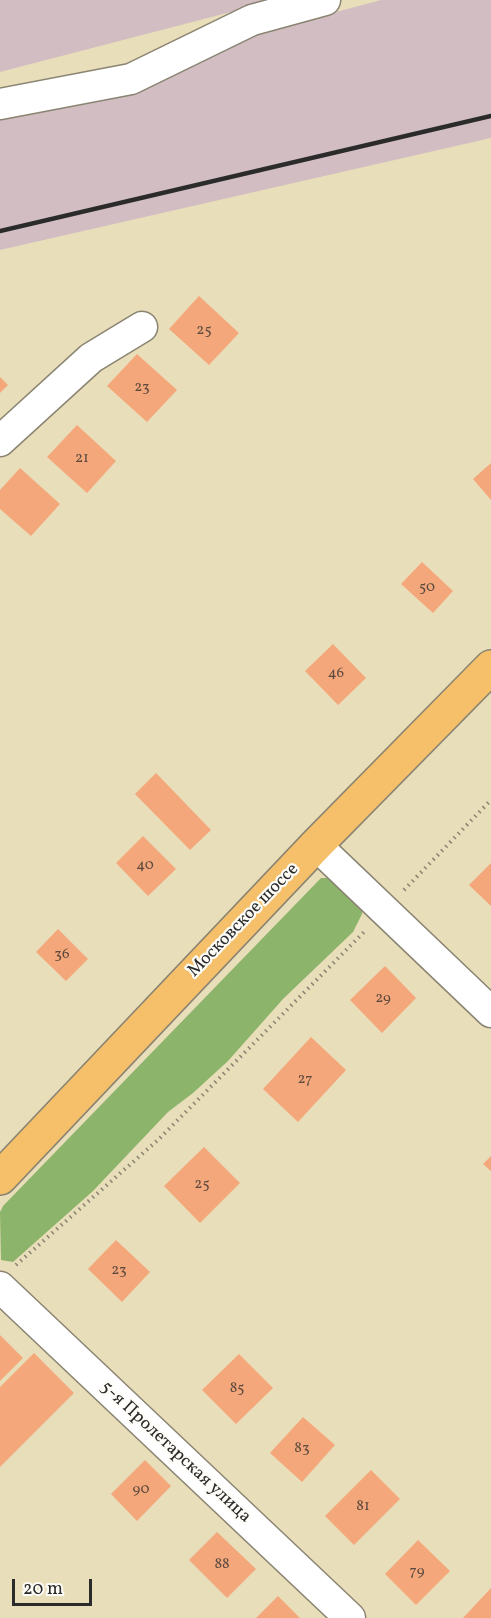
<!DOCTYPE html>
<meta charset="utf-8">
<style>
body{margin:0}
#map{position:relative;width:491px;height:1618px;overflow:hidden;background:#e9deba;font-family:Vollkorn,serif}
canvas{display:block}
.scale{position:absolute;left:12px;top:1579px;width:80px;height:27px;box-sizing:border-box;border:3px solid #2b2b2b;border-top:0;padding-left:8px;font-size:18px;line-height:21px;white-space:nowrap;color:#2b2b2b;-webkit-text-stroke:4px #fdfcf7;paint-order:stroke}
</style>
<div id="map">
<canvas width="491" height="1618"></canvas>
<div class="scale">20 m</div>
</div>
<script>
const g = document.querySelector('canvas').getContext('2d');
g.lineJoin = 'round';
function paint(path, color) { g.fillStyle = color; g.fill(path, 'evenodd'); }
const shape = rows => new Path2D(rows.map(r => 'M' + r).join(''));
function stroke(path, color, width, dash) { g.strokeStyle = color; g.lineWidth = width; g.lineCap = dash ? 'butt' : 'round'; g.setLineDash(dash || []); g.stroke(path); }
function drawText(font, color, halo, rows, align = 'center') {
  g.font = font + ' Vollkorn,serif'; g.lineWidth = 4.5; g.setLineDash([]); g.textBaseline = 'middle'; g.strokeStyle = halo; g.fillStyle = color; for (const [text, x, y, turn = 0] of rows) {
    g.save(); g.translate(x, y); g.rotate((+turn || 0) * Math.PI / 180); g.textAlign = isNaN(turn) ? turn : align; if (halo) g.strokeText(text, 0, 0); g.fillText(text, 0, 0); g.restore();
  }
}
paint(shape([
 [0,0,277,0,0,72],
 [381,0,491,0,491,138,0,250,0,120,139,92,261,32]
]), '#d2bec2');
paint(shape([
 [321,878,335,878,364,902,362,914,353,932,283,999,228,1061,193,1093,168,1112,93,1191,13,1262,1,1260,0,1212,3,1206]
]), '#8cb46a');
paint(shape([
 [199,296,239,333,209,365,169,329],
 [137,354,177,390,147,422,107,386],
 [0,377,8,385,0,393],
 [77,425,116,461,87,493,47,457],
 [491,463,491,500,473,479],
 [20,468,60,504,31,536,0,509,0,490],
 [422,562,453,591,433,613,401,584],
 [333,644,366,678,338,705,305,671],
 [156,773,211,830,190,850,135,794],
 [143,836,176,869,148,896,116,863],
 [491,863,491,906,469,885],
 [58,929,88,959,66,981,36,952],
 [385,966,416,998,382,1033,350,1000],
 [311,1037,346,1070,298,1122,263,1089],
 [204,1147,240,1183,200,1223,164,1186],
 [491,1156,491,1171,483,1164],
 [116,1240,150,1272,122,1302,88,1269],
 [0,1335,23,1358,0,1381],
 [34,1353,74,1393,0,1467,0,1387],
 [239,1354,273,1388,236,1424,202,1390],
 [303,1417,335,1445,302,1482,270,1453],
 [145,1460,171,1486,137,1521,111,1494],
 [371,1470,400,1499,354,1545,325,1516],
 [217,1532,256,1569,227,1598,189,1560],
 [418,1540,450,1571,416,1605,385,1574],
 [491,1588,491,1618,463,1618],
 [278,1596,300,1618,256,1618]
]), '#f4a77a');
const street = shape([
 [0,104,131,79,252,20,325,0],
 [0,441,91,358,142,327],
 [316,845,491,1012],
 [0,1287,350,1618]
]);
const highway = shape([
 [0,1178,316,845,491,667]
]);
stroke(street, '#8a8472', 33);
stroke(highway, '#8a8472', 36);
stroke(shape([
 [404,890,491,800],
 [16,1265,158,1140,366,930]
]), '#8a8472', 4, [1.5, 4.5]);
stroke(street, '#fff', 30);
stroke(highway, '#f6c06b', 33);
stroke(shape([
 [0,231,491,116]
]), '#2b2b2b', 4.5);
drawText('15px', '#5d4a3f', null, [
 ["25",204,331],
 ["23",142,388],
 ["21",82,459],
 ["50",427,588],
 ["46",336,674],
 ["40",145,866],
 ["36",62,955],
 ["29",383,999],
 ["27",305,1080],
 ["25",202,1185],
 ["23",119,1271],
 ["85",237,1389],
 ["83",302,1449],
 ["90",141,1490],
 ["81",363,1507],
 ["88",222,1565],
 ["79",417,1572]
]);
drawText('18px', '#2b2b2b', '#fdfcf7', [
 ["Московское шоссе",244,921,-46],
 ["5-я Пролетарская улица",175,1453,43]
]);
</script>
